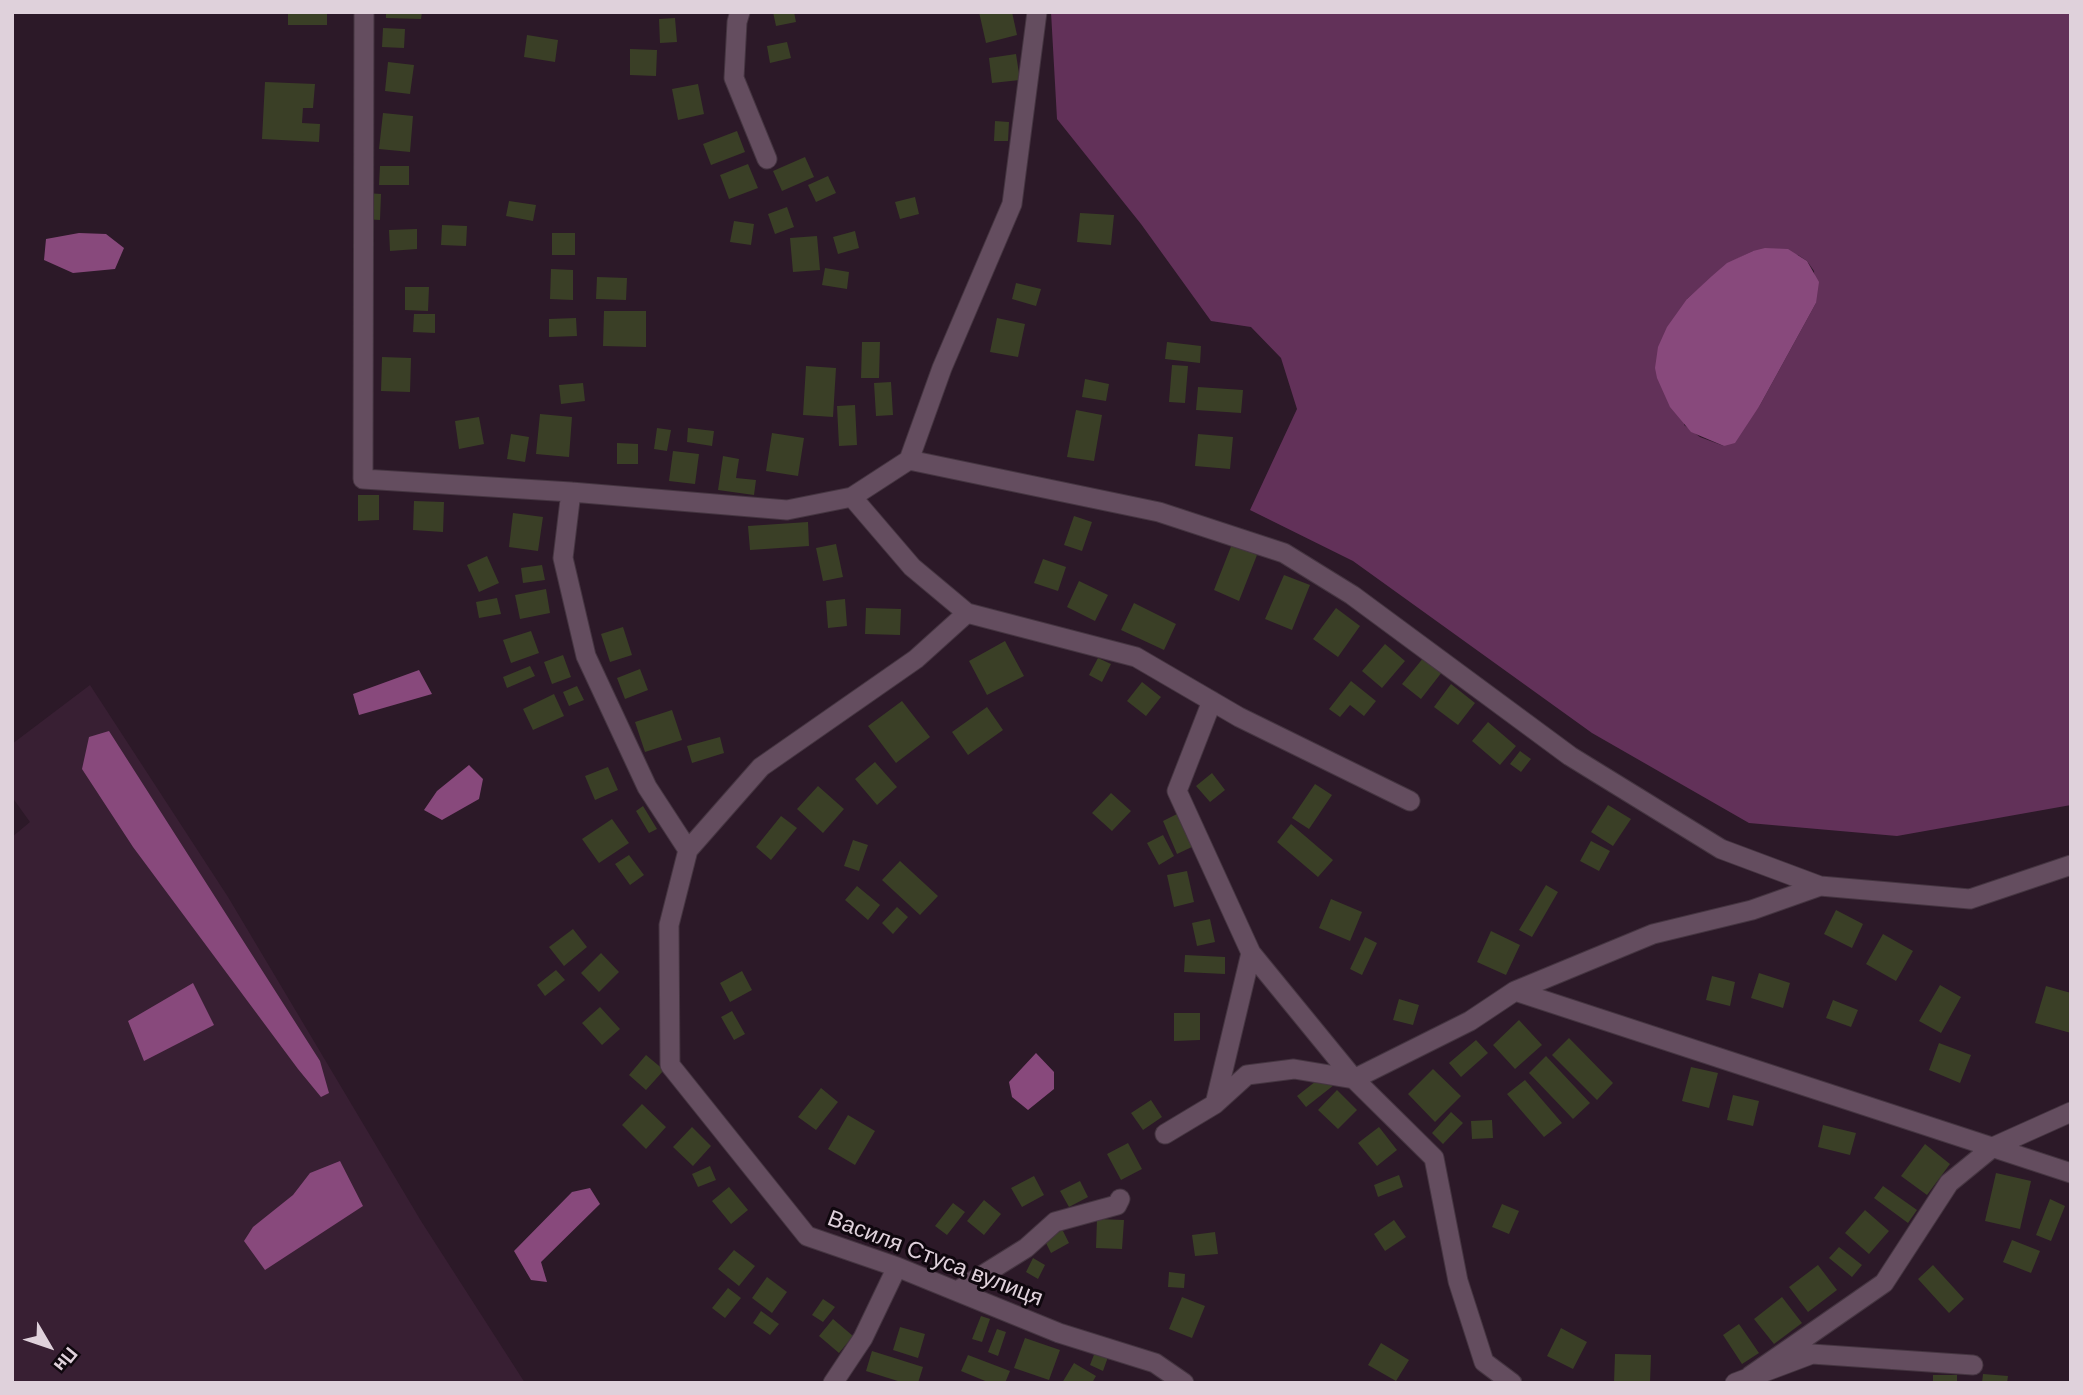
<!DOCTYPE html>
<meta charset="utf-8">
<style>
body{margin:0}
#map{position:relative;width:2083px;height:1395px;overflow:hidden;background:#2c1928;font-family:Helvetica,sans-serif}
canvas{display:block}
.frame{position:absolute;inset:0;border:14px solid #dfd1db;pointer-events:none}
.north{position:absolute;left:14px;top:1311px;width:70px;height:70px;-webkit-text-stroke:5px #0f070e;paint-order:stroke;rotate:129deg;font-size:19px;font-weight:700;line-height:28px;text-align:center;color:#dfd1db}
.north::after{content:'';display:block;margin:auto;width:24px;height:32px;background:#dfd1db;clip-path:polygon(50% 0,100% 100%,50% 72%,0 100%)}
</style>
<div id="map">
<canvas width="2083" height="1395"></canvas>
<div class="frame"></div>
<div class="north">Пн</div>
</div>
<script>
const g = document.querySelector('canvas').getContext('2d');
g.lineJoin = 'round';
function paint(path, color) { g.fillStyle = color; g.fill(path, 'evenodd'); }
const shape = rows => new Path2D(rows.map(r => 'M' + r).join(''));
function stroke(path, color, width, dash) { g.strokeStyle = color; g.lineWidth = width; g.lineCap = dash ? 'butt' : 'round'; g.setLineDash(dash || []); g.stroke(path); }
function drawText(font, color, halo, rows, align = 'center') {
  g.font = font + ' Helvetica,sans-serif'; g.lineWidth = 6; g.setLineDash([]); g.textBaseline = 'middle'; g.strokeStyle = halo; g.fillStyle = color; for (const [text, x, y, turn = 0] of rows) {
    g.save(); g.translate(x, y); g.rotate((+turn || 0) * Math.PI / 180); g.textAlign = isNaN(turn) ? turn : align; if (halo) g.strokeText(text, 0, 0); g.fillText(text, 0, 0); g.restore();
  }
}
paint(shape([
 [90,685,228,897,421,1221,525,1383,12,1383,12,837,30,822,12,797,12,744]
]), '#381f33');
paint(shape([
 [1051,12,2071,12,2071,805,1897,836,1749,823,1592,733,1353,561,1250,510,1297,409,1281,358,1251,327,1211,321,1141,224,1057,119],
 [1753,251,1798,255,1807,261,1814,271,1816,303,1760,405,1724,446,1700,437,1684,425,1687,299,1727,264]
]), '#623159');
paint(shape([
 [79,233,106,234,124,248,115,269,73,273,44,260,46,239],
 [1765,248,1788,249,1807,261,1819,282,1816,303,1760,405,1735,443,1724,446,1691,432,1670,407,1657,378,1655,368,1658,347,1667,327,1687,299,1712,276,1727,263,1753,251],
 [419,670,432,694,359,715,353,694],
 [109,731,320,1061,329,1093,321,1097,298,1069,133,847,82,769,89,737],
 [469,765,483,779,479,799,442,820,424,810,437,791],
 [193,983,214,1025,144,1061,128,1021],
 [1036,1053,1054,1072,1054,1089,1028,1110,1012,1097,1009,1082],
 [340,1161,363,1206,265,1270,244,1241,253,1227,293,1195,310,1173],
 [590,1188,600,1204,541,1262,547,1282,531,1280,514,1251,572,1192]
]), '#88497c');
paint(shape([
 [288,12,327,12,327,25,288,25],
 [386,12,422,12,421,19,386,18],
 [773,12,794,12,796,22,776,26],
 [979,12,1012,12,1017,35,986,43],
 [675,18,677,42,660,43,659,19],
 [383,28,405,29,404,48,382,47],
 [527,35,558,40,555,62,524,57],
 [787,42,791,58,770,63,767,46],
 [630,49,657,50,656,76,630,75],
 [1016,54,1020,80,992,83,989,58],
 [388,62,414,65,410,94,385,91],
 [265,82,315,84,313,108,303,108,302,123,320,124,319,142,262,139],
 [698,84,704,114,678,120,672,89],
 [383,113,413,116,410,152,379,149],
 [995,121,1009,122,1008,141,994,141],
 [737,131,745,152,711,165,703,144],
 [805,157,814,177,782,191,773,171],
 [748,164,758,188,729,199,720,175],
 [380,166,409,166,409,185,379,185],
 [828,176,836,193,816,202,808,185],
 [366,193,381,194,380,220,364,219],
 [915,197,919,214,900,219,895,202],
 [509,201,536,205,533,221,506,216],
 [787,207,794,227,775,234,768,214],
 [1080,213,1114,215,1111,245,1077,242],
 [734,221,754,224,751,245,730,242],
 [442,225,467,226,466,246,441,245],
 [417,229,417,249,390,251,389,230],
 [855,231,859,248,838,254,833,237],
 [552,233,575,233,575,255,552,255],
 [817,236,820,270,793,272,790,238],
 [825,268,849,272,847,289,822,285],
 [551,269,573,270,573,300,550,299],
 [597,277,627,278,626,300,596,299],
 [1016,283,1041,289,1036,306,1012,299],
 [405,287,429,287,428,311,405,310],
 [604,311,646,311,646,347,603,346],
 [414,314,435,314,435,333,413,332],
 [576,318,577,336,549,337,549,319],
 [997,318,1025,324,1018,357,990,352],
 [862,342,880,342,879,378,861,378],
 [1167,342,1201,346,1200,363,1165,359],
 [382,357,411,358,410,392,381,391],
 [1172,365,1188,366,1185,403,1169,402],
 [806,366,836,368,833,417,803,415],
 [1085,379,1109,384,1106,401,1082,397],
 [891,382,893,415,876,416,874,383],
 [583,383,585,401,561,404,559,385],
 [1198,387,1243,390,1241,413,1196,410],
 [855,405,857,445,839,446,837,406],
 [1076,410,1102,415,1094,461,1067,457],
 [540,414,572,417,569,457,536,454],
 [479,417,484,444,459,449,455,421],
 [657,428,671,430,667,451,654,449],
 [688,428,714,431,712,446,687,442],
 [772,433,804,438,798,476,766,471],
 [511,434,529,437,525,462,507,459],
 [1198,434,1233,437,1230,469,1195,466],
 [617,443,638,444,638,464,617,464],
 [673,451,699,454,695,484,669,481],
 [723,456,739,459,736,478,756,480,754,495,718,490],
 [358,495,379,495,379,520,358,521],
 [414,501,444,502,443,532,413,530],
 [513,513,543,517,538,551,509,547],
 [1074,516,1092,522,1082,551,1064,545],
 [808,522,809,546,750,550,748,526],
 [836,544,843,577,823,581,816,548],
 [1232,544,1257,555,1239,601,1214,590],
 [487,556,499,583,479,592,467,565],
 [1043,559,1066,567,1058,591,1034,583],
 [542,565,545,580,523,583,521,568],
 [1284,575,1310,585,1292,630,1265,619],
 [1079,581,1108,595,1095,621,1067,607],
 [546,589,550,613,520,619,515,595],
 [497,598,501,614,479,618,476,602],
 [845,599,847,626,828,628,826,601],
 [1134,603,1176,624,1164,650,1121,630],
 [866,608,901,609,900,635,865,634],
 [1336,608,1360,626,1338,657,1313,639],
 [623,627,632,655,610,662,601,634],
 [531,631,539,653,511,663,503,640],
 [1005,641,1024,676,987,695,969,661],
 [1385,644,1405,661,1382,688,1362,671],
 [563,655,571,677,552,684,544,662],
 [1424,657,1442,672,1421,699,1402,684],
 [1098,658,1111,664,1102,682,1089,675],
 [530,666,535,676,507,688,503,677],
 [640,669,648,690,625,699,617,678],
 [1351,681,1376,701,1364,716,1350,705,1340,717,1329,709],
 [1142,682,1161,697,1146,716,1127,701],
 [1451,684,1475,703,1458,725,1434,707],
 [577,686,584,700,569,706,563,692],
 [554,694,564,716,533,730,523,709],
 [902,701,930,737,896,763,868,726],
 [987,707,1003,730,968,755,952,732],
 [672,710,682,740,645,752,635,722],
 [1488,722,1516,746,1500,765,1472,741],
 [720,737,724,753,692,763,687,746],
 [1520,751,1531,759,1521,772,1510,764],
 [875,762,897,787,877,805,855,779],
 [608,767,618,790,595,800,585,776],
 [1212,773,1225,790,1210,802,1196,786],
 [1315,784,1332,795,1309,829,1292,818],
 [818,786,844,809,823,833,797,809],
 [1111,793,1131,811,1112,831,1092,813],
 [1608,805,1631,819,1613,846,1591,832],
 [643,806,657,829,649,833,636,811],
 [1179,813,1194,846,1177,854,1163,821],
 [781,816,797,828,771,860,756,847],
 [612,819,629,843,599,863,582,839],
 [1291,824,1333,860,1318,877,1277,842],
 [1163,835,1174,856,1159,865,1147,843],
 [853,840,868,845,859,871,844,866],
 [1591,841,1610,851,1599,871,1580,861],
 [629,855,644,875,630,885,615,864],
 [900,861,938,896,920,915,882,880],
 [1187,871,1194,902,1174,907,1167,875],
 [1546,885,1558,892,1532,937,1519,930],
 [857,886,880,905,868,920,845,900],
 [1331,899,1362,912,1350,941,1319,928],
 [897,907,908,917,893,934,882,923],
 [1836,910,1863,924,1852,948,1824,934],
 [1210,919,1215,942,1197,946,1192,923],
 [573,929,587,947,564,966,549,947],
 [1491,931,1520,945,1506,975,1477,962],
 [1883,934,1913,951,1896,981,1866,964],
 [1365,937,1377,943,1362,975,1350,969],
 [601,953,619,972,599,992,581,973],
 [1185,955,1225,957,1225,974,1184,972],
 [556,970,565,980,545,996,537,985],
 [742,971,752,990,730,1002,720,983],
 [1759,973,1790,983,1783,1008,1751,998],
 [1712,976,1735,982,1730,1006,1706,1000],
 [1940,985,1961,997,1941,1033,1919,1021],
 [2046,986,2071,993,2071,1033,2035,1023],
 [1399,999,1419,1005,1413,1025,1393,1020],
 [1833,1000,1858,1010,1851,1027,1826,1018],
 [600,1007,620,1029,602,1045,582,1023],
 [732,1011,745,1034,734,1040,721,1017],
 [1174,1013,1200,1013,1200,1040,1174,1041],
 [1519,1020,1542,1045,1515,1069,1493,1045],
 [1569,1038,1613,1083,1597,1100,1552,1055],
 [1476,1040,1488,1053,1461,1077,1449,1063],
 [1939,1043,1971,1055,1960,1083,1929,1070],
 [646,1055,664,1070,646,1090,629,1075],
 [1546,1056,1590,1103,1573,1119,1529,1073],
 [1691,1067,1718,1073,1709,1108,1682,1101],
 [1433,1069,1461,1096,1435,1122,1408,1094],
 [1325,1074,1334,1085,1306,1107,1297,1096],
 [1525,1080,1562,1123,1544,1137,1507,1094],
 [821,1088,838,1102,816,1130,798,1117],
 [1337,1090,1357,1110,1338,1129,1318,1110],
 [1733,1095,1759,1101,1753,1126,1727,1120],
 [1151,1100,1162,1117,1143,1130,1131,1113],
 [642,1104,666,1127,646,1149,622,1125],
 [1451,1112,1463,1123,1443,1144,1432,1133],
 [848,1115,875,1131,855,1165,828,1149],
 [1492,1120,1493,1138,1472,1139,1471,1121],
 [1823,1125,1856,1133,1850,1155,1818,1147],
 [692,1127,711,1146,693,1166,673,1147],
 [1379,1127,1397,1150,1377,1166,1358,1143],
 [1128,1143,1142,1169,1121,1180,1107,1154],
 [1925,1144,1950,1164,1927,1195,1901,1176],
 [710,1166,716,1180,698,1187,692,1174],
 [1996,1173,2031,1181,2020,1229,1985,1221],
 [1399,1175,1403,1187,1378,1197,1374,1185],
 [1034,1176,1044,1195,1022,1207,1011,1188],
 [1080,1181,1088,1197,1069,1207,1060,1191],
 [1883,1186,1917,1210,1908,1223,1874,1198],
 [729,1187,748,1210,731,1224,712,1201],
 [2050,1199,2065,1206,2051,1241,2036,1235],
 [984,1200,1001,1214,984,1235,967,1221],
 [953,1203,965,1212,947,1235,935,1226],
 [1502,1204,1519,1211,1509,1234,1492,1227],
 [1865,1210,1889,1231,1869,1254,1845,1233],
 [1097,1219,1124,1220,1122,1249,1096,1248],
 [1394,1220,1406,1237,1385,1251,1374,1234],
 [1062,1229,1069,1243,1051,1253,1044,1239],
 [1215,1232,1218,1254,1195,1256,1192,1235],
 [2012,1240,2040,1251,2031,1273,2003,1262],
 [1839,1247,1862,1265,1852,1277,1829,1258],
 [734,1250,755,1266,739,1286,718,1269],
 [1033,1258,1045,1265,1038,1279,1026,1272],
 [1818,1265,1837,1290,1808,1312,1789,1287],
 [1933,1265,1964,1299,1949,1313,1918,1279],
 [1169,1272,1185,1274,1184,1288,1168,1287],
 [767,1277,787,1292,772,1313,752,1298],
 [728,1288,741,1298,725,1318,712,1308],
 [1182,1297,1205,1306,1192,1338,1169,1329],
 [1782,1297,1802,1323,1774,1344,1754,1319],
 [823,1299,835,1307,823,1322,812,1315],
 [761,1311,779,1324,770,1335,753,1323],
 [981,1316,990,1319,982,1342,972,1339],
 [833,1319,853,1336,839,1353,819,1336],
 [1739,1324,1759,1353,1742,1364,1723,1335],
 [900,1327,925,1334,918,1358,893,1350],
 [1561,1328,1587,1342,1573,1369,1547,1356],
 [997,1329,1006,1332,998,1356,988,1352],
 [1025,1338,1060,1350,1049,1380,1014,1368],
 [1381,1343,1409,1360,1396,1381,1368,1365],
 [872,1351,923,1367,918,1383,904,1383,866,1371],
 [1095,1352,1108,1357,1103,1371,1090,1365],
 [1615,1354,1651,1355,1650,1383,1614,1383],
 [968,1355,1010,1371,1005,1383,990,1383,961,1371],
 [1074,1363,1096,1376,1092,1383,1062,1383],
 [1983,1374,2008,1376,2007,1383,1982,1383],
 [1933,1375,1957,1375,1957,1383,1933,1383]
]), '#3a3f26');
const minor = shape([
 [364,12,363,479,571,492,787,510,852,497,909,460,1159,512,1284,553,1352,595,1570,756,1721,849,1820,886,1970,899,2071,865],
 [740,12,737,22,734,78,767,159],
 [909,460,942,368,1012,204,1037,12],
 [571,492,563,558,586,656,647,787,688,850,669,925,670,1065,807,1236,897,1267,1059,1333,1155,1363,1184,1383],
 [852,497,912,567,967,613,1136,657,1239,717,1410,801],
 [1212,701,1177,791,1251,953,1354,1079,1470,1021,1515,991,1653,934,1752,910,1820,886],
 [688,850,761,767,916,659,967,613],
 [1515,991,2071,1173],
 [1215,1104,1247,1075,1294,1069,1354,1079,1434,1158,1458,1281,1484,1362,1512,1383],
 [1165,1134,1215,1104,1251,953],
 [957,1291,1026,1248,1055,1222,1117,1205,1120,1199],
 [1750,1376,1884,1283,1949,1183,1993,1147,2071,1112],
 [833,1383,863,1338,897,1267],
 [1735,1383,1812,1354,1973,1365]
]);
stroke(minor, '#453541', 21);
stroke(minor, '#644d5f', 19);
drawText('23px', '#dfd1db', '#0f070e', [
 ["Василя Стуса вулиця",935,1259,21]
]);
</script>
